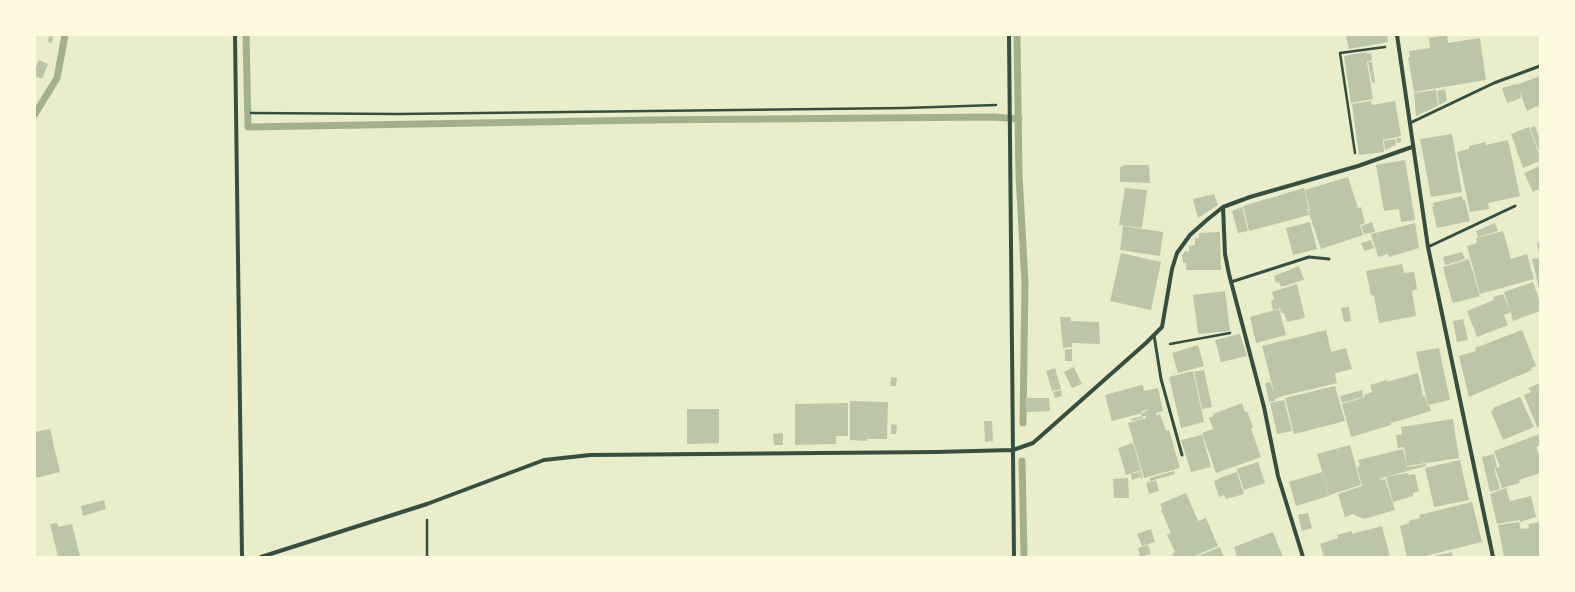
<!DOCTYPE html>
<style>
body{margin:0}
#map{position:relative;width:1575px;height:592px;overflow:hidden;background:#e9edc9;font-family:"Open Sans",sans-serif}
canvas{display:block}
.frame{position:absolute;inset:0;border:36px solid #fefae0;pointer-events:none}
</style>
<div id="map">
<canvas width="1575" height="592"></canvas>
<div class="frame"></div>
</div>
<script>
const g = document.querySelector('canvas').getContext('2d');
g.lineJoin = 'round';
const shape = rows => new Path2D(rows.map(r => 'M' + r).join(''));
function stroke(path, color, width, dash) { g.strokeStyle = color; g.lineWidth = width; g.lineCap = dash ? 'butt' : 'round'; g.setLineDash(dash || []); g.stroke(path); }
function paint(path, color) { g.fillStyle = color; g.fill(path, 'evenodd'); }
stroke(shape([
 [246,35,248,127,649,120,993,117,1019,119],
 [1017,35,1019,175,1025,283,1023,423],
 [35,114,57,78,65,35],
 [1022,461,1024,557]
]), '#a3b18a', 7);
paint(shape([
 [1336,35,1387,35,1388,42,1349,49,1346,36],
 [1447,35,1448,43,1480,38,1486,80,1414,92,1408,58,1410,57,1409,51,1430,48,1429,38],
 [49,36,53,37,52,43,48,42],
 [1367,52,1367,54,1371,53,1372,60,1367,62,1373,99,1351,103,1344,56],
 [39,60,48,64,42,79,35,76,35,69],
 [1368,62,1372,62,1375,82,1372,83],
 [1540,76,1540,105,1527,111,1519,90,1521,98,1507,103,1502,88,1516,84,1516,85],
 [1445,89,1447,101,1439,105,1437,91],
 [1436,90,1438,106,1416,116,1414,93],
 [1371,101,1372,105,1395,101,1401,136,1383,140,1384,152,1359,155,1352,104],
 [1535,126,1540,140,1540,154,1530,128],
 [1529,127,1540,157,1540,161,1523,168,1511,134],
 [1452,134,1462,192,1431,197,1420,139],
 [1396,138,1401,138,1401,142,1397,143],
 [1395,139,1396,145,1385,150,1384,141],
 [1508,140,1520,196,1488,203,1489,209,1470,212,1457,152,1469,149,1469,146,1486,142,1486,145],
 [1405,160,1415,220,1401,222,1399,209,1384,211,1376,165],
 [1123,165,1149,165,1150,183,1120,182,1120,167,1123,167],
 [1540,166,1540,189,1533,192,1524,173],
 [1348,177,1358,208,1361,207,1365,223,1360,225,1363,235,1321,249,1308,210,1310,210,1305,190],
 [1125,188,1147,190,1142,228,1119,225],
 [1304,188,1309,209,1307,210,1309,215,1249,231,1243,206],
 [1214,194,1218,205,1198,218,1193,199],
 [1462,196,1463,200,1465,200,1470,221,1437,228,1432,207,1434,207,1433,203],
 [1242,207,1248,231,1238,233,1232,211],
 [1310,222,1317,249,1293,255,1286,228],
 [1372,222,1375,232,1364,234,1361,226],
 [1415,223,1419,248,1389,257,1388,254,1378,257,1371,234],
 [1495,223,1498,231,1478,237,1476,231],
 [1123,226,1163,232,1160,256,1120,250],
 [1503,231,1511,259,1527,254,1534,279,1480,294,1467,246,1477,243,1476,238],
 [1220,232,1221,270,1186,270,1186,263,1183,263,1182,256,1185,251,1189,252,1189,246,1195,245,1195,238,1199,238,1199,233],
 [1371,240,1374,248,1364,251,1361,243],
 [1540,242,1540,254,1539,254,1537,243],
 [1462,252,1465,259,1445,265,1443,257],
 [1121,253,1161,262,1151,310,1110,301],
 [1540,258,1540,289,1539,289,1532,259],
 [1469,259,1480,296,1453,303,1452,301,1443,267],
 [1402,264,1404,273,1414,272,1417,289,1412,291,1416,316,1379,323,1374,296,1371,295,1366,271],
 [1299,266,1304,280,1281,287,1279,282,1276,283,1274,276],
 [1533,282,1540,302,1540,311,1513,321,1511,316,1512,316,1504,292],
 [1297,284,1305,318,1287,322,1284,313,1281,313,1280,308,1273,310,1271,300,1274,299,1272,292],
 [1225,291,1230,331,1198,334,1193,295],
 [1503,294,1511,312,1504,315,1508,325,1477,337,1467,311,1494,300,1493,297],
 [1349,307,1351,321,1344,322,1341,308],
 [1279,309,1286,335,1256,343,1250,317],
 [1060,317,1070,317,1071,321,1099,322,1100,344,1072,343,1072,347,1063,348],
 [1463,319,1468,340,1457,342,1453,321],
 [1326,330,1331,352,1346,348,1352,369,1335,373,1337,383,1283,396,1275,399,1275,401,1269,402,1265,383,1270,382,1274,392,1262,346],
 [1522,330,1536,366,1531,368,1532,370,1469,397,1459,356,1476,351,1475,348],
 [1240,334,1247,356,1221,362,1215,340],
 [1198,345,1204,366,1178,373,1172,353],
 [1439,348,1450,400,1428,405,1416,352],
 [1072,349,1072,361,1065,361,1065,350],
 [1074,367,1082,384,1072,388,1064,372],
 [1055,368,1061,389,1052,391,1046,371],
 [1204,370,1212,407,1202,409,1194,372],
 [1193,371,1204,422,1181,428,1169,377],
 [1418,373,1423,396,1425,396,1428,406,1430,406,1431,411,1391,423,1391,425,1351,437,1342,404,1365,397,1364,395,1372,392,1370,385,1387,380,1387,382],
 [891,377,897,378,896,386,890,386],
 [1540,383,1540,426,1537,427,1524,395,1531,392,1528,388],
 [1141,385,1143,385,1144,391,1158,388,1163,411,1156,413,1156,415,1160,414,1166,431,1169,430,1180,468,1144,478,1128,423,1146,418,1146,416,1142,416,1141,414,1149,409,1142,411,1142,413,1112,421,1105,395],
 [1335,386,1345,421,1294,434,1285,398],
 [1061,390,1062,396,1055,398,1053,392],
 [1362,390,1363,397,1342,403,1340,396],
 [1520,397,1534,427,1503,440,1491,411,1494,410,1493,408],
 [1025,398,1049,398,1050,411,1026,412],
 [1284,400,1292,431,1277,434,1270,403],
 [850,401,888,402,887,439,867,439,867,441,850,440],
 [848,403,848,436,836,436,836,444,795,445,795,404],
 [1242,403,1245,412,1247,411,1253,427,1251,429,1261,457,1216,473,1202,433,1213,429,1209,418,1214,416,1213,414],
 [687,409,719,409,719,443,687,444],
 [1143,416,1143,418,1132,421,1131,419],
 [1453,419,1459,458,1407,466,1404,447,1398,448,1396,435,1402,434,1401,427],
 [984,421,992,421,993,441,985,442],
 [891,424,897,425,896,434,891,434],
 [50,429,60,472,35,478,35,432],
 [783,433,783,445,774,445,773,434],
 [1540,434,1540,445,1536,447,1540,457,1540,473,1519,480,1520,483,1502,488,1495,468,1500,467,1494,451],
 [1202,435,1211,467,1191,472,1181,440],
 [1133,443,1141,470,1126,475,1118,448],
 [1350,445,1361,485,1329,495,1317,454],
 [1403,449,1407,467,1426,464,1426,466,1385,477,1378,480,1385,479,1395,510,1364,519,1353,514,1345,517,1338,494,1362,486,1357,467,1360,466,1358,460],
 [1494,454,1497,467,1494,468,1500,489,1490,492,1482,457],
 [1460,460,1469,500,1434,507,1425,468],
 [1258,462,1265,483,1244,490,1237,469],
 [1139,471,1141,471,1143,478,1141,479],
 [1174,471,1175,474,1150,481,1150,478],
 [1139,472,1140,477,1132,480,1131,474],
 [1237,472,1244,494,1226,499,1224,495,1219,497,1214,481,1219,479,1219,478],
 [1322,472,1329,496,1296,506,1289,482],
 [1407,473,1408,475,1415,474,1419,491,1413,493,1413,496,1393,502,1386,477],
 [1128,478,1129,498,1114,498,1113,479],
 [1156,480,1159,491,1149,494,1146,483],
 [1506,488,1510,501,1531,496,1536,517,1520,522,1520,520,1497,524,1490,494],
 [1186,493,1198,521,1206,518,1218,546,1192,557,1174,557,1172,554,1175,552,1167,535,1171,533,1161,510,1162,509,1160,504],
 [104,500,106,509,83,516,81,506],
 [1472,502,1482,542,1421,557,1407,557,1400,526,1409,523,1409,521,1420,518,1419,515],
 [1308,513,1312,528,1302,531,1298,515],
 [1519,522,1521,529,1529,528,1528,524,1540,522,1540,557,1504,557,1498,525],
 [57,523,58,527,72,524,80,557,58,557,50,524],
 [1382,526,1390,557,1324,557,1320,544,1338,538,1337,535,1352,531,1352,534],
 [1151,529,1155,542,1142,546,1137,534],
 [1273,532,1283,557,1237,557,1234,547],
 [1148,545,1151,554,1140,557,1138,548],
 [1220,547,1224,557,1195,557],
 [1452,552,1453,557,1434,557,1434,556]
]), '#bcc5a7');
stroke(shape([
 [251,113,398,114,905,108,996,105],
 [1355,153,1340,53,1385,47],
 [1170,344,1230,333],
 [427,520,427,557]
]), '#344e41', 2.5);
stroke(shape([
 [1410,123,1494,83,1540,66],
 [1428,247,1515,206],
 [1231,282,1309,257,1329,259],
 [1154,335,1161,379,1182,455]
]), '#344e41', 3);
stroke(shape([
 [235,35,242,557],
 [1009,35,1014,557],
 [1397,35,1428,247,1493,557],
 [1223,207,1225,254,1229,274,1264,407,1278,476,1303,557],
 [261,557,427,504,544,460,590,455,936,452,1013,450,1033,443,1146,343,1162,327,1172,269,1177,253,1190,235,1208,219,1223,207,1250,197,1358,166,1412,147]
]), '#344e41', 4);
</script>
